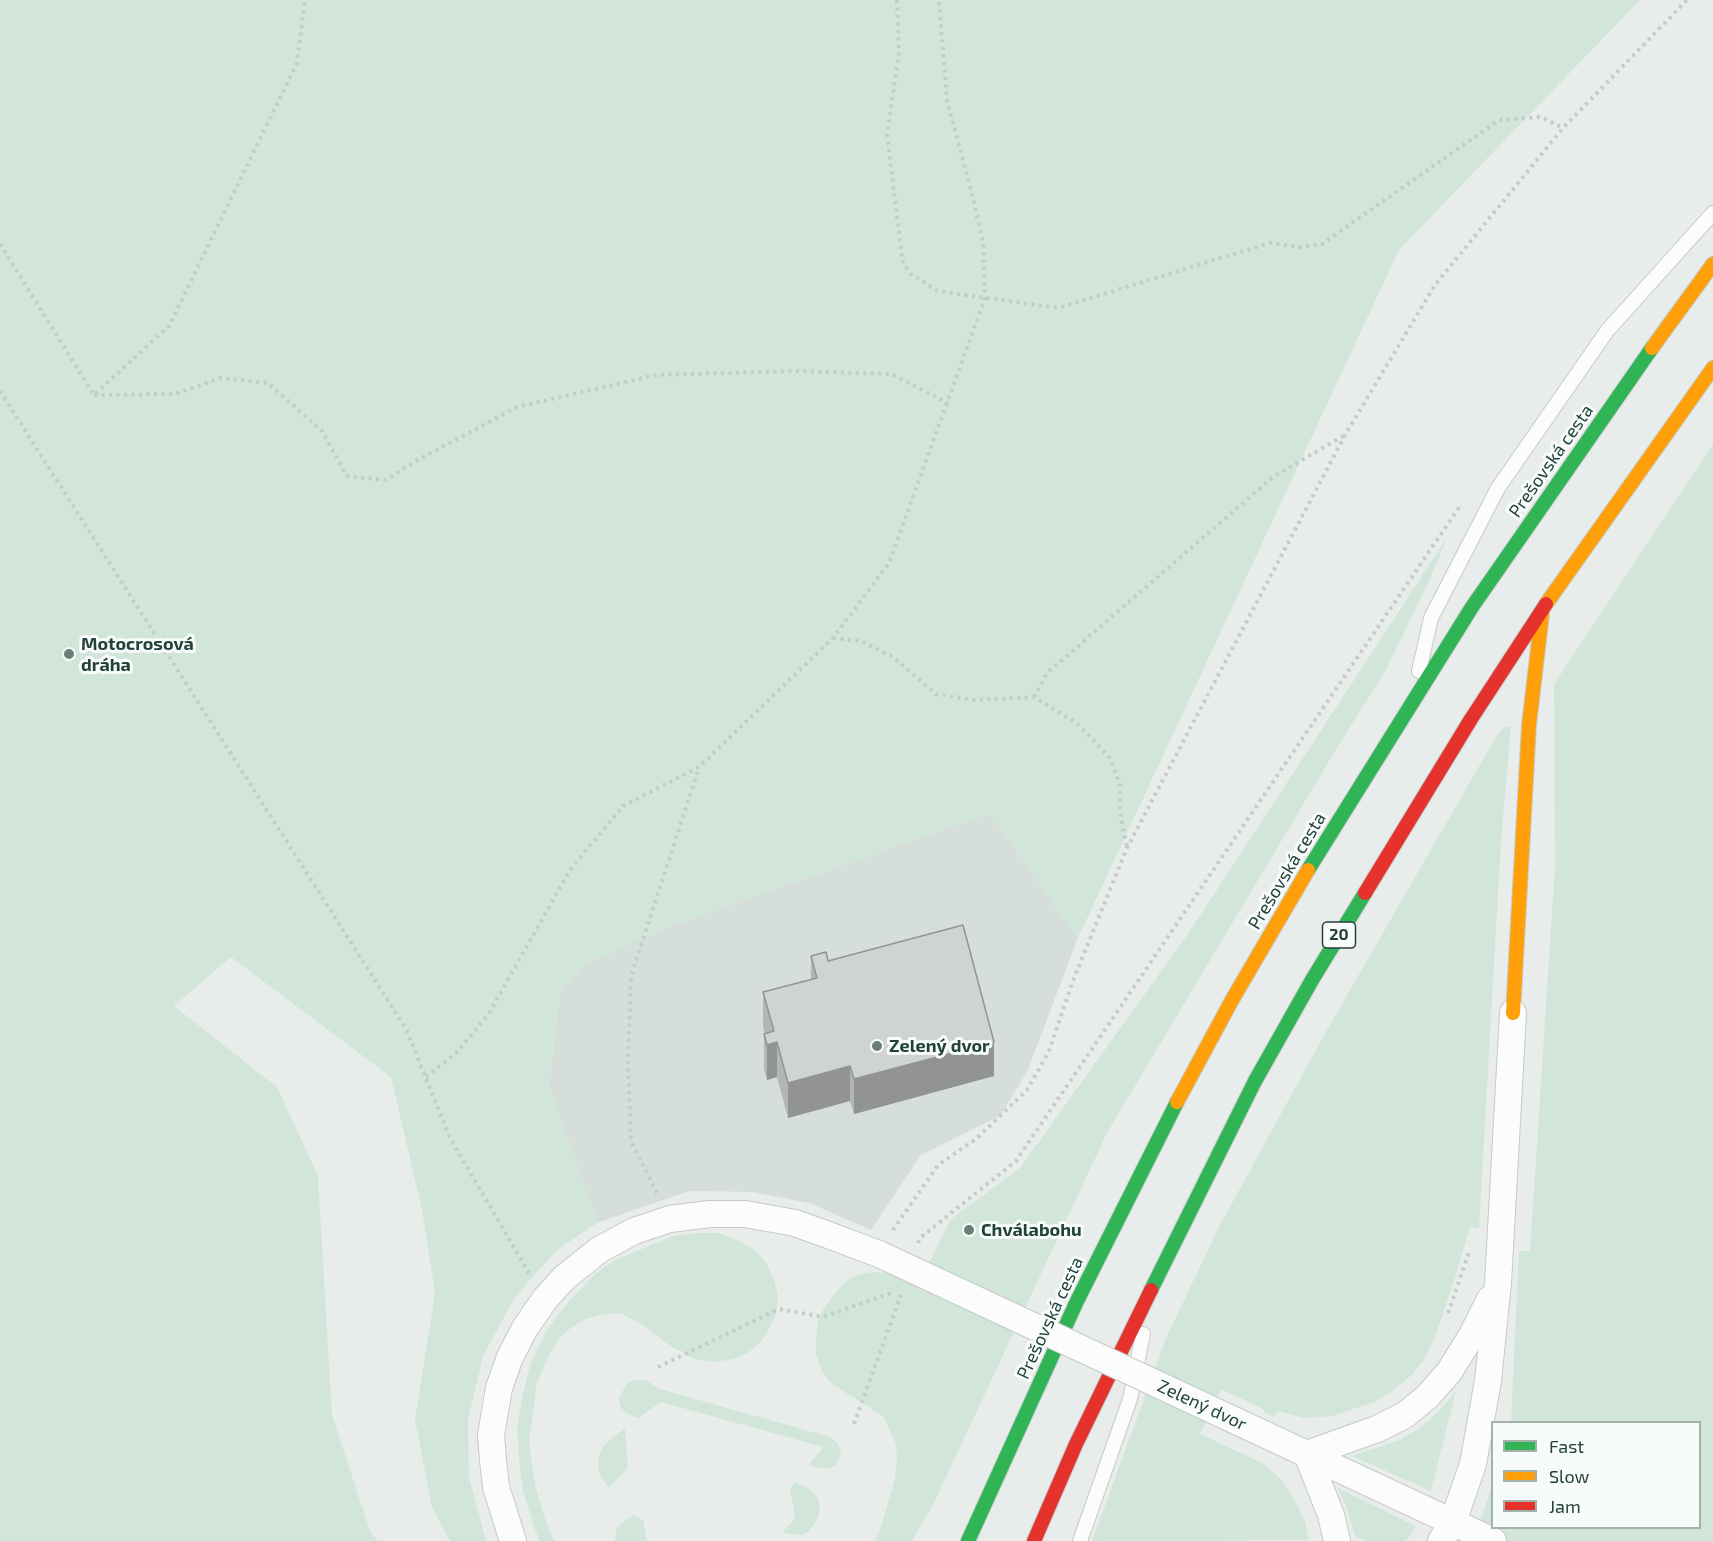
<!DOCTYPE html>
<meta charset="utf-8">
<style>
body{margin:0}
#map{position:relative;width:1713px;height:1541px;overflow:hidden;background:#e8edeb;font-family:"Exo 2",sans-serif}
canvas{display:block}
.legend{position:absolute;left:1491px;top:1421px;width:210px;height:108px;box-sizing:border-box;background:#f7fbf9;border:2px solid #a3b1ad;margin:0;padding:8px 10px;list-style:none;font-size:18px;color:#24423a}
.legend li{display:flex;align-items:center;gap:12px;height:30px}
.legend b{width:30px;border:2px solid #a3b1ad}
</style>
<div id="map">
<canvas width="1713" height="1541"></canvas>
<ul class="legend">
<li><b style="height:8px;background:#30b455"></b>Fast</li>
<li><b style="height:8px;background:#ff9f0a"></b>Slow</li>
<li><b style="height:8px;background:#e5322d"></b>Jam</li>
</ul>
</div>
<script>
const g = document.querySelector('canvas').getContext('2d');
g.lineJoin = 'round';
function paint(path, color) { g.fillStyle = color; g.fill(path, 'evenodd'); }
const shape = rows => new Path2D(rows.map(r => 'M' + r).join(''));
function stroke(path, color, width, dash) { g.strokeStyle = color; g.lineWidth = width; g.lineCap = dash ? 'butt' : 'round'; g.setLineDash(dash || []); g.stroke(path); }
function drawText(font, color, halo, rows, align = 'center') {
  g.font = font + ' "Exo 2",sans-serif'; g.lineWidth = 6; g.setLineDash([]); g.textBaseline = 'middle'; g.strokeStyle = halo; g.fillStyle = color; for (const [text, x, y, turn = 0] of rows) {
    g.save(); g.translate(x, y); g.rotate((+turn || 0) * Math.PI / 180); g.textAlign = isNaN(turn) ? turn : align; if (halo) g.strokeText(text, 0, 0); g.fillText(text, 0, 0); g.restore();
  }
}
paint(shape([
 [990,813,1078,938,1027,1072,1000,1116,921,1155,871,1230,809,1203,752,1192,689,1191,597,1223,549,1085,560,990,589,962,673,925]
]), '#d6dedb');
paint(shape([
 [0,0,1640,0,1399,250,1078,938,990,813,673,925,589,962,560,990,549,1085,597,1223,557,1250,515,1297,483,1356,468,1420,469,1477,486,1541,450,1541,432,1507,415,1420,435,1293,422,1210,391,1077,231,957,174,1006,277,1087,318,1176,332,1415,370,1531,378,1541,0,1541],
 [1713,444,1713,1541,1473,1541,1492,1487,1492,1528,1700,1528,1700,1422,1511,1422,1519,1251,1530,1251,1555,867,1554,684],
 [1448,536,1429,581,1386,670,1338,746,1107,1133,932,1507,912,1541,875,1541,881,1527,895,1479,897,1462,896,1444,884,1417,832,1384,822,1371,816,1354,816,1337,818,1321,824,1308,841,1286,852,1277,865,1273,879,1272,892,1274,918,1284,951,1219,1020,1168,1190,931],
 [1505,726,1511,727,1501,841,1479,1229,1470,1227,1454,1281,1435,1337,1424,1360,1413,1374,1396,1388,1377,1401,1332,1416,1304,1418,1278,1411,1274,1417,1263,1412,1265,1410,1221,1389,1200,1434,1262,1463,1280,1478,1295,1501,1305,1521,1309,1540,1092,1541,1167,1336,1219,1227,1324,1035,1496,737],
 [695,1233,719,1233,738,1240,755,1250,766,1263,774,1280,778,1296,776,1314,770,1327,761,1342,749,1352,734,1359,714,1362,695,1359,672,1347,641,1324,622,1314,605,1314,586,1319,572,1327,560,1337,548,1357,537,1383,529,1443,535,1485,544,1516,554,1541,540,1541,535,1530,523,1491,519,1460,517,1426,523,1394,531,1362,548,1328,571,1299,596,1273,615,1260,673,1236],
 [635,1380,645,1380,660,1389,830,1437,837,1443,841,1450,839,1459,835,1466,828,1469,808,1466,823,1447,661,1402,638,1418,628,1414,621,1408,619,1399,626,1384],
 [1456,1391,1431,1491,1352,1456,1400,1440,1420,1428,1440,1410],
 [625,1428,628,1468,609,1488,602,1479,598,1468,599,1455,604,1445],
 [795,1482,810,1489,818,1498,820,1509,817,1520,809,1531,801,1535,782,1533,795,1518,790,1488],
 [1337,1488,1416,1526,1406,1541,1365,1541,1355,1536,1345,1503],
 [633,1515,643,1520,647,1541,615,1541,616,1528]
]), '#d1e6d8');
const lane = shape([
 [1419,671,1431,618,1498,488,1607,331,1713,213],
 [1080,1541,1130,1399,1143,1334]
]);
const street = shape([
 [1236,1421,1493,1541],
 [1307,1454,1377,1429,1405,1415,1427,1397,1449,1372,1472,1335,1490,1299],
 [1307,1454,1331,1515,1337,1541],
 [513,1541,496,1487,493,1460,491,1435,499,1388,510,1357,525,1328,545,1299,564,1278,599,1250,634,1231,670,1219,710,1214,745,1214,795,1223,831,1236,879,1254,941,1283],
 [1441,1541,1453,1522,1473,1464,1488,1381,1498,1283,1513,1013]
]);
const fast = shape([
 [1308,870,1472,607,1652,348],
 [1151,1290,1255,1081,1312,980,1365,893],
 [968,1541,1077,1301,1177,1102]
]);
const slow = shape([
 [1652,348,1713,264],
 [1546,604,1713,368],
 [1513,1013,1529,725,1542,614],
 [1177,1102,1232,1000,1308,870]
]);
const jam = shape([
 [1365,893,1471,719,1546,604],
 [1034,1541,1076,1444,1151,1290]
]);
stroke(lane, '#c5cac8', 16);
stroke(street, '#c5cac8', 28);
stroke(fast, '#c3ccc9', 16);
stroke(slow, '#c3ccc9', 16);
stroke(jam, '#c3ccc9', 16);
stroke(shape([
 [897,0,899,52,887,135,903,264,912,275,938,291,1058,308,1270,243,1299,247,1322,244,1499,120,1541,117,1563,128],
 [0,244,94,395,169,326,297,63,305,0],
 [0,391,406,1029,450,1138,529,1273],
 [94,395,175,394,221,378,268,383,322,431,347,476,386,480,416,461,517,407,656,375,795,371,891,374,948,403],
 [833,638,861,641,893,657,936,694,972,700,1034,697,1077,723,1110,758,1120,785,1120,813,1127,847],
 [1034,697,1047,673,1273,477,1345,435],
 [426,1077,457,1052,488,1015,570,870,623,806,699,767,833,638,889,563,985,298,983,242,970,186,947,101,939,0],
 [657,1193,631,1141,628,1058,631,976,699,768],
 [893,1230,938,1165,976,1139,1027,1090,1049,1051,1074,978,1127,848,1345,435,1435,285,1563,128,1687,0],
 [918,1243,920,1238,1016,1161,1460,506],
 [1448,1313,1469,1252],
 [658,1367,779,1309,823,1317,891,1293],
 [854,1424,901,1295]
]), '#c3ccca', 4, [3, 4.5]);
stroke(lane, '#fcfcfc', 14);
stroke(street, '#fcfcfc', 26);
stroke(fast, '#30b455', 14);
stroke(slow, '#ff9f0a', 14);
stroke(jam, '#e5322d', 14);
const streetBridge = shape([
 [941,1283,1236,1421]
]);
stroke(streetBridge, '#c5cac8', 28, []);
stroke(streetBridge, '#fcfcfc', 26);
paint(shape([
 [811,956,828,961,994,1076,854,1114,850,1101,788,1118,777,1077,767,1080,764,1069,764,1034,765,1034,763,1027,763,992,811,979]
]), '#b2b6b5');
paint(shape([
 [777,1042,777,1077,767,1080,767,1045],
 [994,1042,994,1076,854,1114,854,1079],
 [850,1066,850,1101,788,1118,788,1083]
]), '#919493');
const building = shape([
 [963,925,994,1042,854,1079,850,1066,788,1083,777,1042,767,1045,764,1034,774,1031,763,992,817,978,811,956,826,952,828,961,963,925]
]);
paint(building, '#cfd4d2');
stroke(building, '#919493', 1.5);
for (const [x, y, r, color] of [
 [69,654,6,"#697e78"],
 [877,1046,6,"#697e78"],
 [969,1230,6,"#697e78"]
]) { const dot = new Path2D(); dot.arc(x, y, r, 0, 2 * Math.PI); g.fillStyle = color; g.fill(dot); stroke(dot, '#f7fbf9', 2); }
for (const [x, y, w] of [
 [1339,935,33]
]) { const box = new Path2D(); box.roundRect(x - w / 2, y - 13, w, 26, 4.5); g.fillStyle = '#f7fbf9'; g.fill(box); stroke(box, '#24423a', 1.5); }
drawText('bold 16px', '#24423a', null, [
 ["20",1339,935]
]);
drawText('18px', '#24423a', '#f7fbf9', [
 ["Prešovská cesta",1551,461,-55],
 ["Prešovská cesta",1287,871,-59],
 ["Prešovská cesta",1050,1318,-65],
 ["Zelený dvor",1202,1405,25]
]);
drawText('bold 18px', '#24423a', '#f7fbf9', [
 ["Motocrosová",81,644],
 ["dráha",81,665],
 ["Zelený dvor",889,1046],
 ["Chválabohu",981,1230]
], 'left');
</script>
